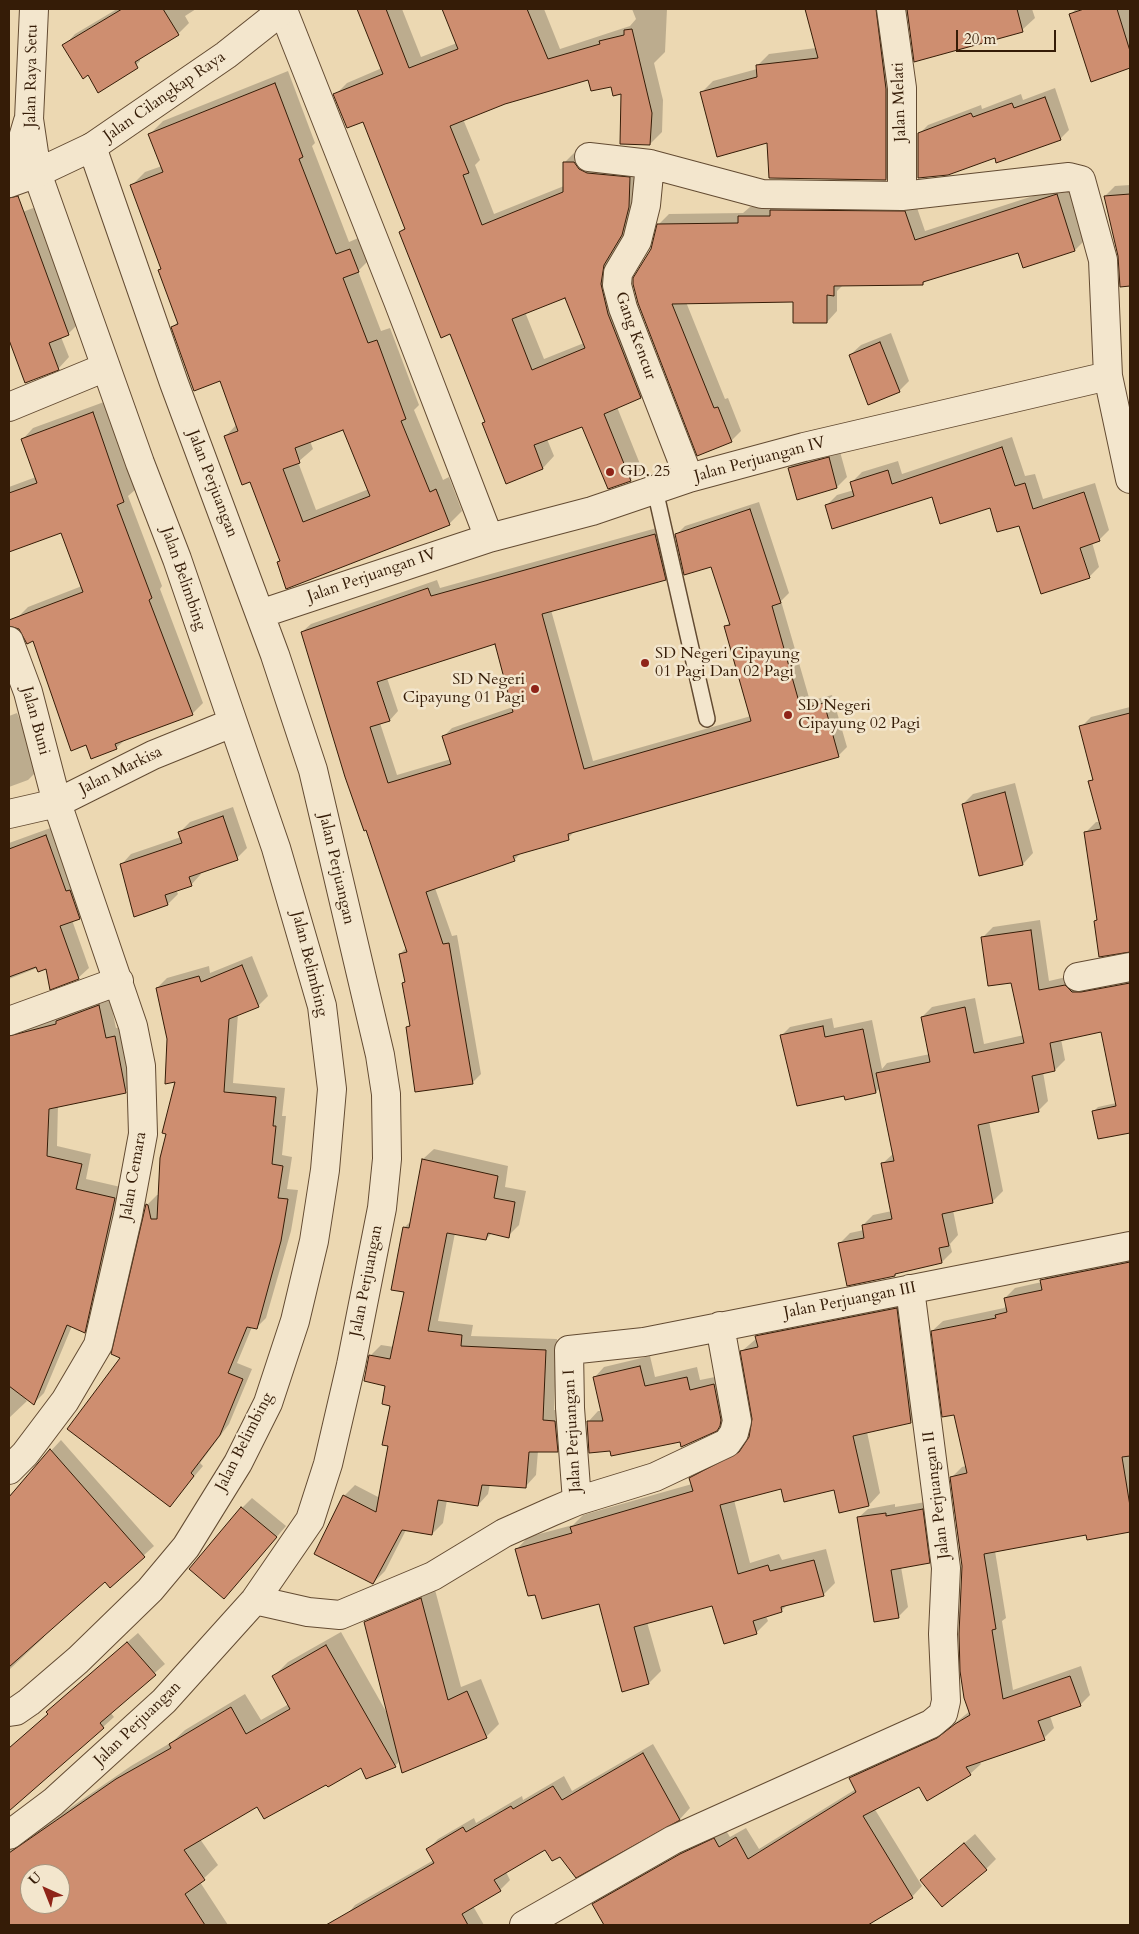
<!DOCTYPE html>
<style>
body{margin:0}
#map{position:relative;width:1139px;height:1934px;overflow:hidden;background:#ecd8b2;font-family:Cardo,serif}
canvas{display:block}
.frame{position:absolute;inset:0;border:10px solid #351c07;pointer-events:none}
.north{position:absolute;left:20px;top:1864px;width:50px;height:50px;box-sizing:border-box;background:#f3e6cd;border:1px solid #a7957e;border-radius:50%;rotate:316deg;font-size:14px;font-weight:700;line-height:20px;text-align:center;color:#351c07}
.north::after{content:'';display:block;margin:auto;width:18px;height:22px;background:#8f2418;clip-path:polygon(50% 0,100% 100%,50% 72%,0 100%)}
.scale{position:absolute;left:956px;top:30px;width:100px;height:22px;box-sizing:border-box;border:2px solid #351c07;border-top:0;padding-left:6px;font-size:15px;line-height:18px;white-space:nowrap;color:#351c07;-webkit-text-stroke:4px #f3e6cd;paint-order:stroke}
</style>
<div id="map">
<canvas width="1139" height="1934"></canvas>
<div class="frame"></div>
<div class="north">U</div>
<div class="scale">20 m</div>
</div>
<script>
const g = document.querySelector('canvas').getContext('2d');
g.lineJoin = 'round';
function paint(path, color) { g.fillStyle = color; g.fill(path, 'evenodd'); }
const shape = rows => new Path2D(rows.map(r => 'M' + r).join(''));
function stroke(path, color, width, dash) { g.strokeStyle = color; g.lineWidth = width; g.lineCap = dash ? 'butt' : 'round'; g.setLineDash(dash || []); g.stroke(path); }
function drawText(font, color, halo, rows, align = 'center') {
  g.font = font + ' Cardo,serif'; g.lineWidth = 5; g.setLineDash([]); g.textBaseline = 'middle'; g.strokeStyle = halo; g.fillStyle = color; for (const [text, x, y, turn = 0] of rows) {
    g.save(); g.translate(x, y); g.rotate((+turn || 0) * Math.PI / 180); g.textAlign = isNaN(turn) ? turn : align; if (halo) g.strokeText(text, 0, 0); g.fillText(text, 0, 0); g.restore();
  }
}
paint(shape([
 [117,9,143,9,142,23,149,9,196,9,185,16,189,23,178,34,140,58,140,61,128,73,88,73,64,46,75,34],
 [360,9,402,9,421,57,457,43,443,9,544,9,560,49,630,26,636,19,632,9,667,9,665,52,654,63,663,100,662,132,650,144,623,93,611,85,589,79,505,102,463,119,480,160,475,165,494,214,564,186,564,163,576,151,586,151,641,166,634,222,616,253,652,386,641,397,617,407,642,469,630,480,583,425,547,439,554,456,543,468,507,482,484,423,486,421,451,332,400,232,406,227,363,120,335,95,347,83,382,68,359,10],
 [566,296,584,343,544,359,525,312],
 [806,9,889,9,898,167,886,179,769,142,701,93,713,81,757,69,757,66,769,54,816,48],
 [906,9,1032,9,1035,18,1022,30,915,61],
 [1076,9,1130,9,1130,67,1092,80,1071,14],
 [288,71,315,143,312,146,349,242,363,236,371,258,358,271,381,331,390,328,419,405,414,410,443,480,449,477,462,511,449,524,281,561,250,481,225,437,237,424,221,379,172,327,179,321,159,270,162,267,132,185,145,172,162,166,150,134,163,121],
 [344,428,369,489,316,510,298,462,313,449,310,441],
 [1055,88,1069,130,1060,139,995,156,919,134,928,125,981,105,982,109,1021,94,1023,100],
 [1067,185,1085,240,1075,250,1024,266,1019,251,927,279,923,284,843,285,837,291,837,311,827,322,794,301,686,302,725,399,728,398,741,431,731,441,698,455,652,249,659,224,669,214,743,213,750,207,915,202,925,231],
 [1130,185,1130,240,1115,241,1105,196,1115,186],
 [36,207,79,323,68,334,61,337,69,357,58,369,25,381,9,337,9,217],
 [891,333,909,381,899,391,850,355,861,345],
 [104,402,135,490,128,496,162,586,160,589,203,703,192,714,126,739,116,748,87,743,34,640,17,618,28,607,82,586,62,531,9,551,9,487,36,477,22,440,33,428],
 [1012,437,1025,476,1035,474,1043,499,1095,483,1109,530,1099,540,1092,542,1099,567,1089,577,1020,524,991,506,933,496,826,506,837,495,854,490,851,483,862,472,898,461,902,474],
 [839,448,847,477,837,487,798,499,789,468,800,458],
 [759,502,789,593,781,601,810,701,832,695,847,747,838,756,576,830,568,838,522,852,514,860,435,888,452,936,457,935,481,1074,473,1082,416,1091,408,1027,411,1024,403,983,406,981,400,954,407,947,302,632,311,624,437,580,440,588,664,526,674,570,665,578,551,610,593,761,751,716,726,626,730,622,712,565,676,535,685,526],
 [496,642,513,707,452,728,444,736,451,759,397,775,380,723,390,720,398,711,387,678],
 [1130,707,1130,951,1127,950,1095,921,1098,918,1086,832,1096,822,1100,822,1090,782,1094,778,1081,727,1091,717],
 [17,713,39,769,28,780,9,787,9,716],
 [1015,783,1033,853,1023,864,963,804,973,794],
 [233,807,247,848,237,858,200,871,201,874,191,885,176,890,178,894,168,904,135,916,121,865,131,854,181,837,180,832,190,822],
 [56,826,90,908,79,918,72,920,89,968,78,978,47,968,37,968,9,979,9,843],
 [1040,920,1049,981,1075,975,1130,975,1130,1092,1115,1096,1102,1031,1061,1039,1065,1060,1055,1070,1043,1072,1048,1101,1038,1111,989,1121,1003,1191,993,1201,953,1210,958,1235,950,1244,952,1252,942,1262,899,1272,895,1275,840,1243,850,1233,864,1230,863,1225,873,1215,892,1211,882,1164,894,1153,880,1088,876,1092,845,1094,781,1036,790,1027,832,1018,834,1028,872,1020,882,1069,887,1063,930,1054,922,1017,932,1007,975,998,984,1044,1024,1035,1012,982,983,937,993,927],
 [252,956,268,996,258,1006,238,1014,233,1083,285,1088,282,1116,286,1116,282,1155,292,1157,287,1189,298,1190,291,1231,266,1318,256,1328,252,1327,237,1363,252,1369,229,1424,200,1463,203,1466,170,1505,122,1357,147,1205,157,1195,159,1195,177,1081,157,988,167,978,209,966,210,973],
 [109,995,116,1028,125,1026,136,1081,125,1091,58,1105,57,1146,91,1154,86,1179,125,1188,95,1322,84,1332,72,1326,44,1393,34,1403,23,1396,27,1401,9,1418,9,1113,11,1113,9,1103,9,1027],
 [1130,1100,1130,1132,1099,1138,1094,1111,1098,1107],
 [434,1149,508,1166,505,1187,526,1191,519,1225,508,1236,492,1233,486,1239,455,1233,438,1321,473,1325,471,1336,557,1339,554,1410,566,1410,568,1440,557,1451,538,1451,536,1475,526,1486,490,1484,488,1494,478,1505,447,1500,443,1523,432,1534,406,1530,385,1571,374,1582,315,1553,344,1496,355,1485,380,1498,390,1445,392,1405,387,1385,370,1356,381,1345,394,1347,405,1291,404,1228,412,1220,423,1159],
 [1130,1254,1130,1531,1088,1539,1087,1534,995,1551,1006,1618,1002,1621,1013,1690,1081,1666,1090,1695,1080,1705,1050,1716,1054,1728,1044,1738,979,1761,981,1764,970,1774,919,1785,874,1808,922,1886,912,1897,866,1925,728,1925,711,1895,662,1925,605,1925,593,1905,603,1894,692,1844,725,1829,730,1837,746,1828,759,1849,856,1789,851,1778,861,1768,949,1728,970,1711,963,1566,952,1477,962,1467,966,1466,955,1413,932,1331,943,1321,1004,1308,1007,1305,1005,1298,1015,1288,1042,1282,1052,1270],
 [908,1297,923,1410,911,1421,867,1432,880,1493,869,1505,835,1489,782,1488,734,1500,750,1563,779,1554,782,1560,826,1549,835,1583,823,1595,788,1604,781,1611,766,1616,768,1621,756,1633,713,1605,647,1622,661,1671,649,1683,599,1602,536,1593,517,1549,528,1537,573,1525,583,1515,692,1484,691,1478,703,1467,744,1447,748,1442,753,1424,742,1351,757,1338,768,1324],
 [650,1356,655,1377,697,1367,700,1380,725,1375,727,1419,716,1430,681,1440,611,1449,588,1422,598,1411,602,1411,594,1378,604,1367],
 [61,1440,154,1546,110,1586,105,1580,43,1635,44,1637,9,1670,9,1584,14,1579,9,1573,9,1496],
 [252,1498,286,1526,234,1587,242,1508],
 [932,1501,938,1552,929,1562,901,1567,908,1607,899,1616,875,1620,858,1518,868,1509,895,1504,895,1507],
 [434,1586,461,1687,481,1679,499,1724,486,1737,400,1761,395,1766,362,1766,327,1784,257,1805,200,1839,218,1865,200,1882,228,1925,9,1925,9,1850,131,1766,172,1742,185,1730,245,1694,261,1720,289,1704,273,1677,288,1662,341,1632,388,1715,366,1622,379,1609],
 [30,1874,60,1874,60,1904,30,1904],
 [138,1633,165,1664,110,1712,114,1717,103,1727,9,1809,9,1748,49,1714,48,1712,58,1702],
 [653,1744,690,1808,680,1819,576,1876,560,1855,546,1848,506,1872,510,1880,500,1890,473,1906,484,1925,330,1925,346,1916,355,1905,434,1860,428,1849,438,1839,474,1818,476,1823,522,1796,523,1800,564,1776,572,1791],
 [975,1834,996,1859,986,1869,921,1880]
]), '#0003');
const building = shape([
 [122,9,163,9,179,35,135,62,138,68,98,93,88,75,83,79,62,45,122,9],
 [357,9,386,9,409,68,458,49,442,9,527,9,548,59,600,44,599,41,624,35,624,30,632,29,652,113,650,145,620,144,621,94,613,96,611,87,591,91,588,80,505,104,450,126,469,173,463,175,482,225,563,192,563,162,574,162,579,169,587,173,630,177,629,207,622,235,604,265,601,284,608,314,641,398,604,414,631,481,608,489,582,427,534,445,543,469,506,484,482,423,485,422,450,334,441,338,399,232,405,229,363,122,347,128,333,94,383,74,357,9],
 [565,298,585,348,532,370,512,319,565,298],
 [805,9,876,9,886,89,886,180,769,178,767,143,717,157,700,92,757,77,756,65,818,58,805,9],
 [907,9,1017,9,1023,32,914,62,907,9],
 [1084,9,1117,9,1130,51,1130,68,1091,82,1069,14,1084,9],
 [275,83,303,157,299,159,336,254,350,249,359,272,343,278,368,343,377,340,406,419,401,421,430,492,436,489,450,525,286,589,277,562,280,561,250,482,242,485,224,436,238,431,220,381,194,391,171,327,178,324,158,270,161,269,130,185,163,172,148,134,275,83],
 [343,430,370,496,303,522,283,469,300,463,295,448,343,430],
 [1045,97,1061,140,996,163,995,158,948,175,918,178,918,133,971,113,973,117,1012,103,1014,108,1045,97],
 [1057,194,1075,251,1023,268,1018,253,923,282,923,285,834,286,834,296,827,295,827,323,793,323,793,302,672,304,714,408,718,407,732,442,697,456,638,303,633,284,633,278,651,249,657,224,738,223,738,216,770,216,770,210,905,211,915,240,1057,194],
 [1130,194,1130,286,1120,287,1118,256,1104,196,1130,194],
 [18,196,69,335,49,343,59,370,25,383,9,340,9,198,18,196],
 [880,342,900,392,868,405,849,355,880,342],
 [93,412,124,502,117,505,152,598,149,600,193,715,115,744,117,749,91,759,86,745,71,751,33,641,27,644,19,629,9,626,9,620,83,592,61,533,9,552,9,493,37,483,21,439,93,412],
 [1002,447,1015,486,1025,483,1033,509,1084,492,1100,541,1080,548,1090,578,1041,594,1019,526,997,532,990,508,940,524,932,497,832,529,825,505,854,496,850,482,888,470,892,484,1002,447],
 [829,457,837,488,797,500,788,468,829,457],
 [750,509,781,603,772,606,801,709,824,703,839,757,568,834,569,840,513,856,515,861,426,892,443,944,449,943,473,1084,415,1092,406,1027,410,1026,402,983,405,982,399,954,407,952,366,830,364,831,345,777,301,632,428,588,431,596,655,534,666,580,542,614,584,769,751,721,724,626,730,625,711,567,684,575,675,534,750,509],
 [495,644,513,712,442,736,451,764,388,783,370,727,390,721,377,682,495,644],
 [1130,713,1130,952,1099,957,1094,921,1097,920,1084,832,1101,829,1088,781,1093,780,1079,726,1130,713],
 [1005,792,1023,865,979,876,962,804,1005,792],
 [223,816,238,860,189,877,192,886,165,895,168,905,134,917,120,864,182,843,178,832,223,816],
 [46,835,66,891,70,890,80,919,60,926,79,979,50,990,46,969,38,972,36,967,9,977,9,849,46,835],
 [1031,930,1039,990,1065,985,1072,992,1081,992,1130,983,1130,1133,1098,1139,1092,1111,1116,1106,1101,1032,1050,1043,1055,1071,1032,1076,1039,1112,978,1125,993,1203,942,1214,949,1246,939,1248,942,1263,895,1274,895,1276,847,1286,838,1243,864,1238,862,1225,892,1219,881,1163,894,1161,876,1073,930,1062,921,1017,965,1007,974,1053,1024,1043,1011,983,988,986,981,937,1031,930],
 [242,965,259,1007,229,1019,224,1092,276,1097,273,1126,276,1126,272,1164,283,1166,278,1198,288,1199,281,1241,257,1329,247,1327,228,1373,243,1379,220,1435,191,1473,194,1476,170,1507,67,1429,120,1358,111,1354,146,1204,148,1205,151,1219,157,1219,160,1158,166,1134,162,1133,175,1082,165,1084,167,1039,156,988,199,976,201,982,242,965],
 [99,1005,106,1038,115,1036,126,1093,49,1109,47,1156,82,1164,76,1189,115,1198,85,1333,67,1325,34,1405,9,1386,9,1036,56,1024,56,1021,99,1005],
 [823,1026,825,1037,863,1029,876,1093,845,1100,844,1096,797,1106,780,1035,823,1026],
 [422,1159,498,1176,494,1198,515,1202,509,1238,488,1233,486,1240,447,1233,428,1331,462,1335,461,1346,546,1350,543,1420,555,1421,558,1452,529,1452,526,1488,482,1485,478,1506,438,1500,432,1535,402,1530,373,1584,314,1554,343,1495,376,1512,388,1446,382,1445,390,1406,382,1404,385,1386,364,1381,369,1355,390,1359,404,1292,391,1290,403,1227,409,1228,422,1159],
 [1130,1262,1130,1456,1122,1457,1130,1506,1130,1532,1087,1540,1086,1535,984,1554,996,1629,992,1630,1003,1699,1070,1676,1081,1706,1038,1721,1045,1740,966,1767,971,1775,927,1801,919,1787,863,1816,913,1898,868,1925,604,1925,592,1904,680,1854,714,1838,719,1847,736,1837,748,1859,856,1792,849,1778,937,1738,955,1724,970,1715,964,1698,960,1671,959,1634,962,1566,950,1477,967,1473,954,1415,942,1417,931,1331,996,1318,995,1315,1007,1312,1004,1298,1042,1290,1040,1280,1130,1262],
 [897,1308,911,1423,853,1436,869,1506,839,1513,834,1490,784,1502,781,1489,720,1505,738,1574,768,1565,770,1571,814,1560,824,1596,781,1607,782,1612,753,1621,757,1634,724,1644,712,1606,634,1627,649,1684,622,1692,599,1604,542,1619,535,1595,528,1596,515,1549,572,1533,570,1527,693,1491,689,1478,739,1452,749,1437,752,1419,740,1351,758,1347,755,1336,897,1308],
 [640,1366,645,1386,687,1377,690,1390,714,1384,721,1420,720,1426,717,1431,681,1447,680,1442,611,1456,610,1451,589,1453,587,1421,603,1421,593,1377,640,1366],
 [50,1449,145,1557,110,1588,105,1582,9,1667,9,1497,50,1449],
 [241,1507,277,1537,224,1599,189,1569,241,1507],
 [923,1509,930,1563,891,1570,899,1618,874,1622,857,1517,886,1513,886,1516,923,1509],
 [421,1598,448,1700,467,1691,487,1738,402,1773,364,1622,421,1598],
 [127,1642,156,1675,100,1723,104,1728,9,1811,9,1748,48,1714,46,1712,127,1642],
 [326,1645,396,1767,366,1779,361,1768,328,1787,326,1785,264,1819,257,1807,184,1850,205,1880,185,1894,205,1925,9,1925,9,1853,116,1779,171,1748,169,1744,231,1707,246,1734,290,1709,272,1676,326,1645],
 [30,1874,60,1874,60,1904,30,1904,30,1874],
 [643,1753,680,1820,576,1878,560,1857,552,1861,545,1850,494,1880,501,1891,462,1914,468,1925,326,1925,434,1863,426,1849,463,1827,466,1832,511,1806,513,1809,553,1786,562,1800,643,1753],
 [964,1843,987,1870,942,1907,920,1880,964,1843]
]);
paint(building, '#ce8e70');
stroke(building, '#351c07', 1);
const service = shape([
 [655,490,707,719]
]);
const minor = shape([
 [891,9,902,88,902,196],
 [283,10,398,301,489,538],
 [589,157,650,164,762,194,902,196,1069,177,1081,180,1103,260,1108,376],
 [650,164,646,205,637,241,618,273,617,285,623,308,689,478],
 [9,407,106,367],
 [260,614,489,538,592,511,689,478,804,447,1108,376,1130,479],
 [9,641,28,692,57,803,133,1026,141,1066,143,1134,128,1215,98,1345,65,1401,25,1454,9,1470],
 [9,814,57,803,153,755,232,723],
 [1078,977,1130,967],
 [9,1021,119,981],
 [577,1501,570,1408,569,1350,644,1342,1130,1246],
 [255,1600,308,1612,340,1615,433,1576,504,1533,551,1512,577,1501,655,1477,727,1443,734,1433,737,1421,720,1326],
 [9,1712,16,1711,29,1702,78,1660,150,1590,186,1547,238,1463,268,1403,295,1321,314,1241,325,1170,332,1089,322,1006,276,848,177,559,140,463,37,173],
 [9,1835,53,1802,164,1701,255,1600,310,1520,328,1464,351,1365,382,1208,387,1159,386,1094,380,1055,313,770,275,655,174,383,92,147],
 [524,1925,673,1840,931,1724,943,1714,946,1701,943,1634,946,1568,910,1289]
]);
const tertiary = shape([
 [34,9,29,119,37,173],
 [9,162,20,148,28,121],
 [9,183,37,173,92,147,226,55,284,9]
]);
stroke(service, '#634b32', 18);
stroke(minor, '#634b32', 30);
stroke(tertiary, '#634b32', 30);
stroke(service, '#f3e6cd', 15);
stroke(minor, '#f3e6cd', 28);
stroke(tertiary, '#f3e6cd', 28);
for (const [x, y, r, color] of [
 [610,472,5,"#8f2418"],
 [645,663,5,"#8f2418"],
 [535,689,5,"#8f2418"],
 [788,715,5,"#8f2418"]
]) { const dot = new Path2D(); dot.arc(x, y, r, 0, 2 * Math.PI); g.fillStyle = color; g.fill(dot); stroke(dot, '#f3e6cd', 2); }
drawText('16px', '#351c07', '#f3e6cd', [
 ["Jalan Raya Setu",32,76,-89],
 ["Jalan Cilangkap Raya",165,97,-35],
 ["Jalan Melati",900,102,-92],
 ["Gang Kencur",635,336,70],
 ["Jalan Perjuangan IV",760,460,-15],
 ["Jalan Perjuangan",212,484,69],
 ["Jalan Perjuangan IV",372,576,-19],
 ["Jalan Belimbing",183,579,71],
 ["Jalan Buni",35,721,75],
 ["Jalan Markisa",121,771,-26],
 ["Jalan Perjuangan",336,869,77],
 ["Jalan Belimbing",309,964,76],
 ["Jalan Cemara",134,1176,-80],
 ["Jalan Perjuangan",367,1281,-79],
 ["Jalan Perjuangan III",850,1301,-11],
 ["Jalan Perjuangan I",573,1431,-93],
 ["Jalan Belimbing",245,1442,-63],
 ["Jalan Perjuangan II",937,1495,-97],
 ["Jalan Perjuangan",138,1724,-44]
]);
drawText('16px', '#351c07', '#f3e6cd', [
 ["GD. 25",620,472],
 ["SD Negeri Cipayung",655,654],
 ["01 Pagi Dan 02 Pagi",655,672],
 ["SD Negeri",525,680,"right"],
 ["Cipayung 01 Pagi",525,698,"right"],
 ["SD Negeri",798,706],
 ["Cipayung 02 Pagi",798,724]
], 'left');
</script>
